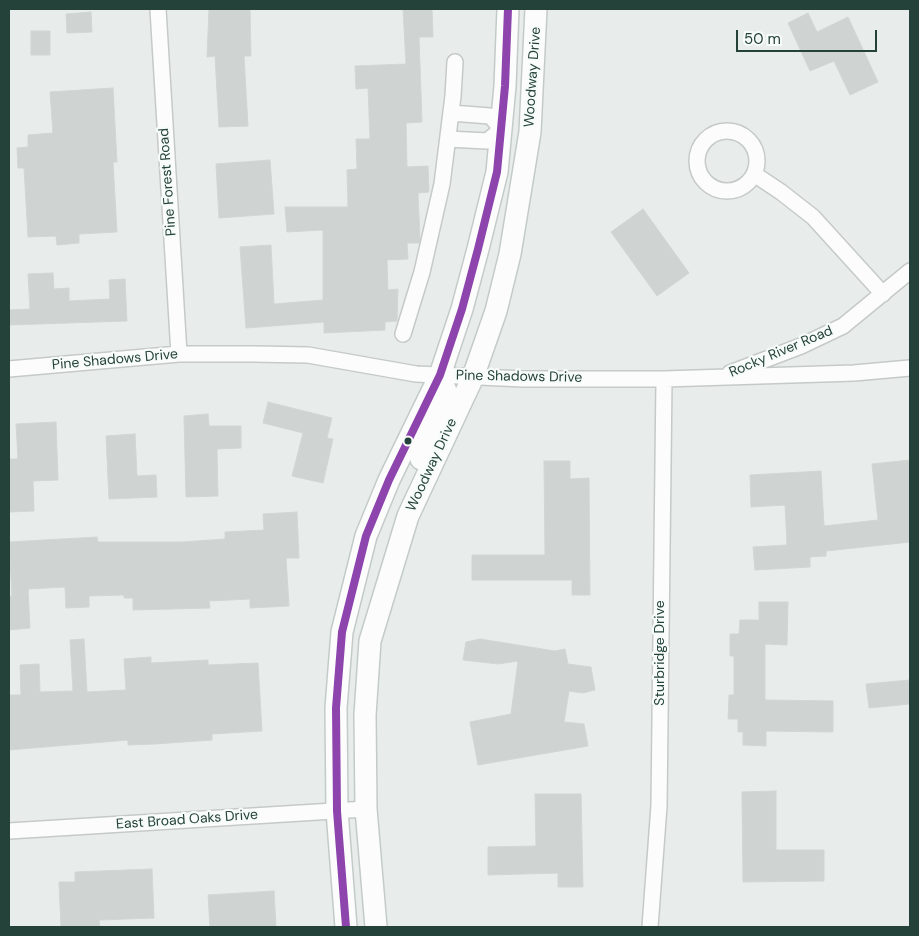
<!DOCTYPE html>
<style>
body{margin:0}
#map{position:relative;width:919px;height:936px;overflow:hidden;background:#e8edeb;font-family:"DM Sans",sans-serif}
canvas{display:block}
.frame{position:absolute;inset:0;border:10px solid #24423a;pointer-events:none}
.scale{position:absolute;left:736px;top:30px;width:141px;height:22px;box-sizing:border-box;border:2px solid #24423a;border-top:0;padding-left:6px;font-size:15px;line-height:18px;white-space:nowrap;color:#24423a;-webkit-text-stroke:4px #f7fbf9;paint-order:stroke}
</style>
<div id="map">
<canvas width="919" height="936"></canvas>
<div class="frame"></div>
<div class="scale">50 m</div>
</div>
<script>
const g = document.querySelector('canvas').getContext('2d');
g.lineJoin = 'round';
function paint(path, color) { g.fillStyle = color; g.fill(path, 'evenodd'); }
const shape = rows => new Path2D(rows.map(r => 'M' + r).join(''));
function stroke(path, color, width, dash) { g.strokeStyle = color; g.lineWidth = width; g.lineCap = dash ? 'butt' : 'round'; g.setLineDash(dash || []); g.stroke(path); }
function drawText(font, color, halo, rows, align = 'center') {
  g.font = font + ' "DM Sans",sans-serif'; g.lineWidth = 4.5; g.setLineDash([]); g.textBaseline = 'middle'; g.strokeStyle = halo; g.fillStyle = color; for (const [text, x, y, turn = 0] of rows) {
    g.save(); g.translate(x, y); g.rotate((+turn || 0) * Math.PI / 180); g.textAlign = isNaN(turn) ? turn : align; if (halo) g.strokeText(text, 0, 0); g.fillText(text, 0, 0); g.restore();
  }
}
const building = shape([
 [209,9,250,9,251,56,244,56,248,126,219,127,215,56,207,57,209,9],
 [403,9,432,9,433,37,419,37,422,122,406,123,407,167,428,166,429,192,418,193,420,240,419,243,407,243,408,259,387,260,388,290,398,289,397,321,385,322,385,330,324,333,324,322,246,328,240,247,271,245,274,304,323,300,323,230,287,232,285,207,348,207,347,170,357,169,356,139,370,139,368,88,356,89,355,66,406,64,403,9],
 [91,12,92,32,67,33,66,14,91,12],
 [808,13,817,32,848,17,878,82,850,95,834,61,810,71,788,23,808,13],
 [31,31,50,31,50,55,31,55,31,31],
 [113,88,117,162,113,162,117,232,79,234,79,243,57,245,56,236,28,237,24,168,18,168,17,148,28,147,28,135,53,133,50,92,113,88],
 [270,160,274,214,219,218,216,164,270,160],
 [643,209,689,273,657,296,611,232,643,209],
 [53,273,54,289,69,288,69,301,110,299,109,280,125,279,127,321,9,325,9,310,30,309,28,274,53,273],
 [268,402,332,418,327,438,333,439,323,483,292,476,303,433,263,423,268,402],
 [208,414,209,426,241,426,241,448,217,449,218,496,186,497,184,416,208,414],
 [56,422,58,480,33,481,34,511,9,512,9,459,18,459,16,424,56,422],
 [135,434,137,476,156,475,157,497,109,499,106,436,135,434],
 [910,460,910,542,826,551,826,556,810,557,810,567,755,570,753,547,787,545,785,505,751,507,750,475,821,471,824,526,878,520,872,464,910,460],
 [544,461,570,461,570,479,589,478,590,595,572,595,572,580,472,580,472,555,545,555,544,461],
 [297,512,299,558,286,558,289,606,250,608,250,599,209,601,210,608,133,610,133,598,124,598,124,595,89,596,89,607,66,608,65,587,28,589,30,628,9,630,9,596,12,596,9,542,97,537,98,542,182,542,225,539,225,532,264,530,263,514,297,512],
 [759,602,788,602,787,645,765,644,765,700,833,701,833,732,766,731,766,746,743,745,743,732,738,732,738,719,728,719,729,695,734,695,734,656,730,656,730,634,739,634,740,620,759,620,759,602],
 [84,639,87,692,126,690,124,659,151,657,151,663,208,660,208,665,258,663,262,731,212,734,212,740,155,744,128,745,128,740,9,750,9,695,21,695,20,665,39,664,40,692,73,691,70,640,84,639],
 [480,639,555,651,565,649,568,664,591,667,595,690,583,693,569,691,564,722,584,724,588,746,478,765,470,722,511,714,518,661,498,664,463,660,466,642,480,639],
 [910,680,910,704,869,708,866,684,910,680],
 [776,791,776,850,824,850,824,881,743,882,742,792,776,791],
 [535,794,581,794,583,887,558,887,558,873,488,875,488,847,536,846,535,794],
 [152,869,154,918,99,920,100,927,61,927,59,882,75,882,75,872,152,869],
 [274,891,276,927,210,927,208,895,274,891]
]);
paint(building, '#cfd4d2');
stroke(building, '#d1d6d4', 1);
const minor = shape([
 [158,9,179,354],
 '697 161a30 30 0 1 1 60 0a30 30 0 1 1-60 0Z',
 [448,139,487,141,502,129,490,116,451,113],
 [754,174,781,192,813,217,883,294],
 [403,334,422,272,442,184,453,96,455,62],
 [9,369,179,354,253,354,308,355,416,374,523,379,664,379,854,373,910,368],
 [730,373,801,346,843,326,910,271],
 [9,831,366,809],
 [650,927,659,806,664,379]
]);
const secondary = shape([
 [421,459,446,391,444,387],
 [346,927,337,811,336,708,342,632,366,536,389,480,440,375,462,309,478,249,497,172,505,86,508,9],
 [376,927,366,809,365,715,370,641,408,516,473,377,496,311,510,254,530,132,536,9]
]);
stroke(minor, '#c5cac8', 18);
stroke(secondary, '#c3cbc8', 24);
stroke(minor, '#fcfcfc', 15);
stroke(secondary, '#fcfcfc', 21);
stroke(shape([
 [346,927,337,811,336,708,342,632,366,536,389,480,440,375,462,309,478,249,497,172,505,86,508,9]
]), '#8e44ad', 8);
for (const [x, y, r, color] of [
 [408,441,4.5,"#24423a"]
]) { const dot = new Path2D(); dot.arc(x, y, r, 0, 2 * Math.PI); g.fillStyle = color; g.fill(dot); stroke(dot, '#f7fbf9', 2); }
drawText('14px', '#24423a', '#f7fbf9', [
 ["Woodway Drive",533,77,-86],
 ["Pine Forest Road",168,182,-94],
 ["Rocky River Road",781,352,-23],
 ["Pine Shadows Drive",115,360,-5],
 ["Pine Shadows Drive",519,377,1],
 ["Woodway Drive",432,465,-65],
 ["Sturbridge Drive",660,653,-90],
 ["East Broad Oaks Drive",187,820,-4]
]);
</script>
